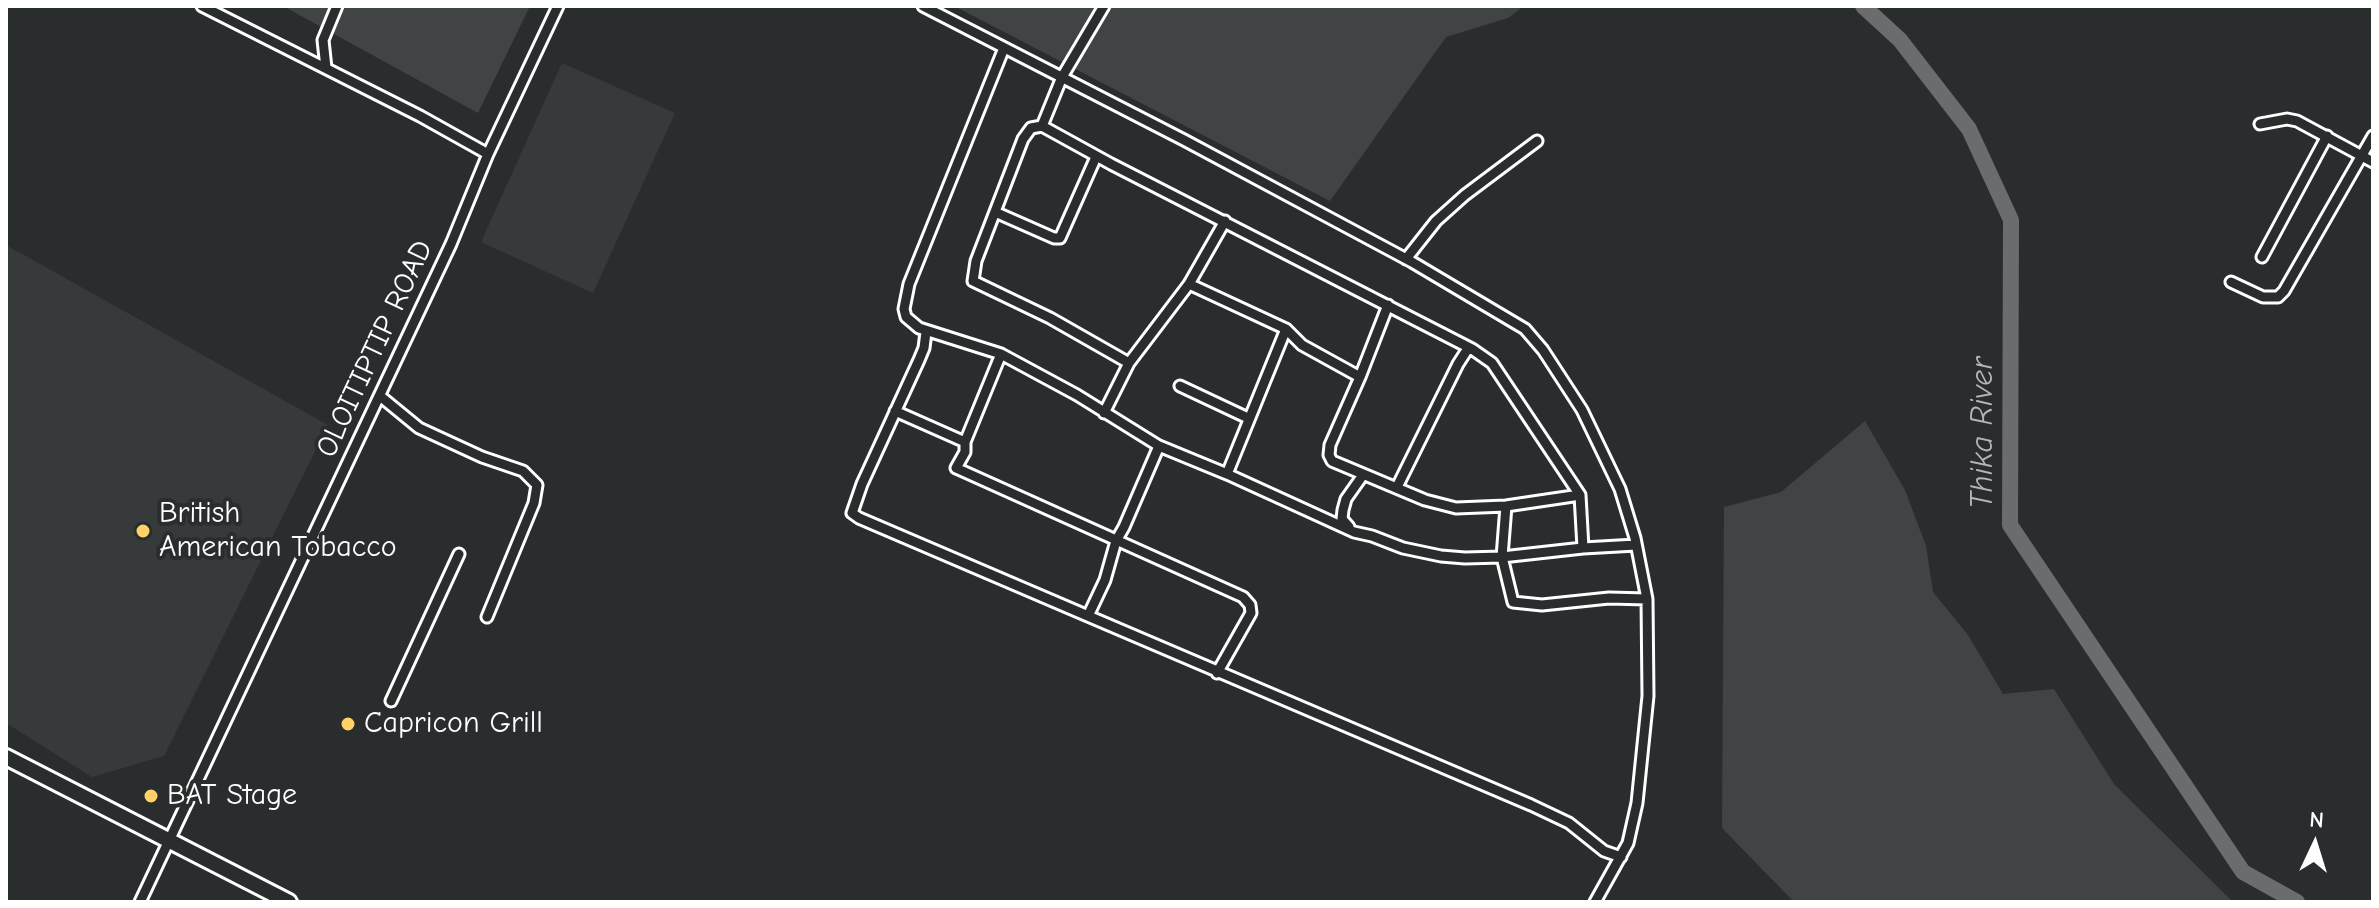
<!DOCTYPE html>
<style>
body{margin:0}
#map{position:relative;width:2379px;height:908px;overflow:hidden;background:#2a2d2e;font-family:"Comic Neue",sans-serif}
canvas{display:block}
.frame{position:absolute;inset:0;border:8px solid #fff;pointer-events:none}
.north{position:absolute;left:2275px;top:804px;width:80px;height:80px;-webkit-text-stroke:6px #2a2d2e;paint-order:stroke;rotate:4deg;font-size:22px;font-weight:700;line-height:32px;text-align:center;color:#fff}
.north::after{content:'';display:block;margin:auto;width:28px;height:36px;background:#fff;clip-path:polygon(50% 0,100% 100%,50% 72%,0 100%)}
</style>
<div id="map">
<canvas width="2379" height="908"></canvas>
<div class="frame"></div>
<div class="north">N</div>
</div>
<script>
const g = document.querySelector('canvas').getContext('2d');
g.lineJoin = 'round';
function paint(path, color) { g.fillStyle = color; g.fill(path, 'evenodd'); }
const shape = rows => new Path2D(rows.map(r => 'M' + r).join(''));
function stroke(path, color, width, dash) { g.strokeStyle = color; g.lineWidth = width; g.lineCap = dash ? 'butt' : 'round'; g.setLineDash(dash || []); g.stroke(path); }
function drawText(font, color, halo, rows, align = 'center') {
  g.font = font + ' "Comic Neue",sans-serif'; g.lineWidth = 8; g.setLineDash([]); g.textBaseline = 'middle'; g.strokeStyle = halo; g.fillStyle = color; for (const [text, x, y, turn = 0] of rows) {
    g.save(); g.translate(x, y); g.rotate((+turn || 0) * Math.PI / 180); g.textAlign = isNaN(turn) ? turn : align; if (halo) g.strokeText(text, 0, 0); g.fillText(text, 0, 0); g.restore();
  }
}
paint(shape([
 [562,63,675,113,593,293,481,242],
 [6,245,328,425,164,756,92,777,6,723]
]), '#373a3b');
paint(shape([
 [283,6,530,6,478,113],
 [954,6,1524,6,1508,18,1446,37,1330,201],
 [1865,421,1905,490,1926,546,1933,592,1968,635,2003,694,2054,689,2114,784,2233,902,1794,902,1722,828,1724,507,1781,492]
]), '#414445');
stroke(shape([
 [1863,6,1900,40,1969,129,2011,220,2010,525,2243,872,2297,902]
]), '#6a6c6d', 16);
const minor = shape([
 [202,6,420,116,488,154],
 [923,6,1184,140,1412,262,1525,329,1543,350,1582,410,1620,489,1635,538,1647,599,1648,696,1637,803,1628,843,1595,902],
 [1104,6,1062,77,1042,126,1031,128,1023,139,976,261,973,281,1050,318,1129,363,1189,284,1225,221],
 [1004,48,909,284,904,309,906,317,919,328,1001,354,1077,395,1159,446,1227,474,1354,532,1372,536,1403,548,1441,556,1465,558,1502,557,1583,548,1636,545],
 [326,68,323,40,337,6],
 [2260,124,2287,119,2297,121,2373,162],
 [1042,126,1111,164,1472,349],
 [995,212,1054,238,1060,238,1096,157],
 [2262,257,2327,136],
 [1406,259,1436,221,1465,195,1537,141],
 [2231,282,2263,297,2278,297,2284,291,2373,136],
 [1189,284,1286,329,1302,345,1360,377,1330,445,1329,455,1332,461,1425,500,1456,508,1506,506,1580,495],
 [926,332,924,348,919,360,862,484,852,513,859,518,1088,616,1105,580,1116,541,1124,527,1159,446],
 [1001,354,965,442,965,452,956,468,1243,597,1250,605,1251,613,1217,673],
 [1360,377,1388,305],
 [1180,386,1248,418],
 [380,396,419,428,482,457,523,471,537,485,534,503,487,617],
 [895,411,965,442],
 [1104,413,1129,363],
 [1227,474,1286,329],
 [1397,487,1458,364,1467,350,1472,349,1492,363,1580,495,1583,548],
 [1506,506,1502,557,1513,602,1542,605,1609,598,1647,599],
 [1349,527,1342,519,1343,510,1346,499,1363,475],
 [1088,616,1531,805,1569,823,1604,851,1621,857],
 [391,701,459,554],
 [140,902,451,244,488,154,558,6]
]);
const trunk = shape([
 [6,757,289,902]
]);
stroke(minor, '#fff', 15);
stroke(trunk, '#fff', 20);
stroke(minor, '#2a2d2e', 9);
stroke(trunk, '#2a2d2e', 14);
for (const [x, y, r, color] of [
 [143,531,8,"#ffd166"],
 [348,724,8,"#ffd166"],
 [151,796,8,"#ffd166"]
]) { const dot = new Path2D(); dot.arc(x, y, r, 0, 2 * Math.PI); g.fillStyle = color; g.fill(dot); stroke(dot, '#2a2d2e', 3); }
drawText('30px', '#fff', '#2a2d2e', [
 ["OLOITIPTIP ROAD",375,349,-65]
]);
drawText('30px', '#fff', '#2a2d2e', [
 ["British",159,514],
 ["American Tobacco",159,548],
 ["Capricon Grill",364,724],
 ["BAT Stage",167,796]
], 'left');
drawText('italic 32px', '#b4b6b6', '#2a2d2e', [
 ["Thika River",1983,433,-90]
]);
</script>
